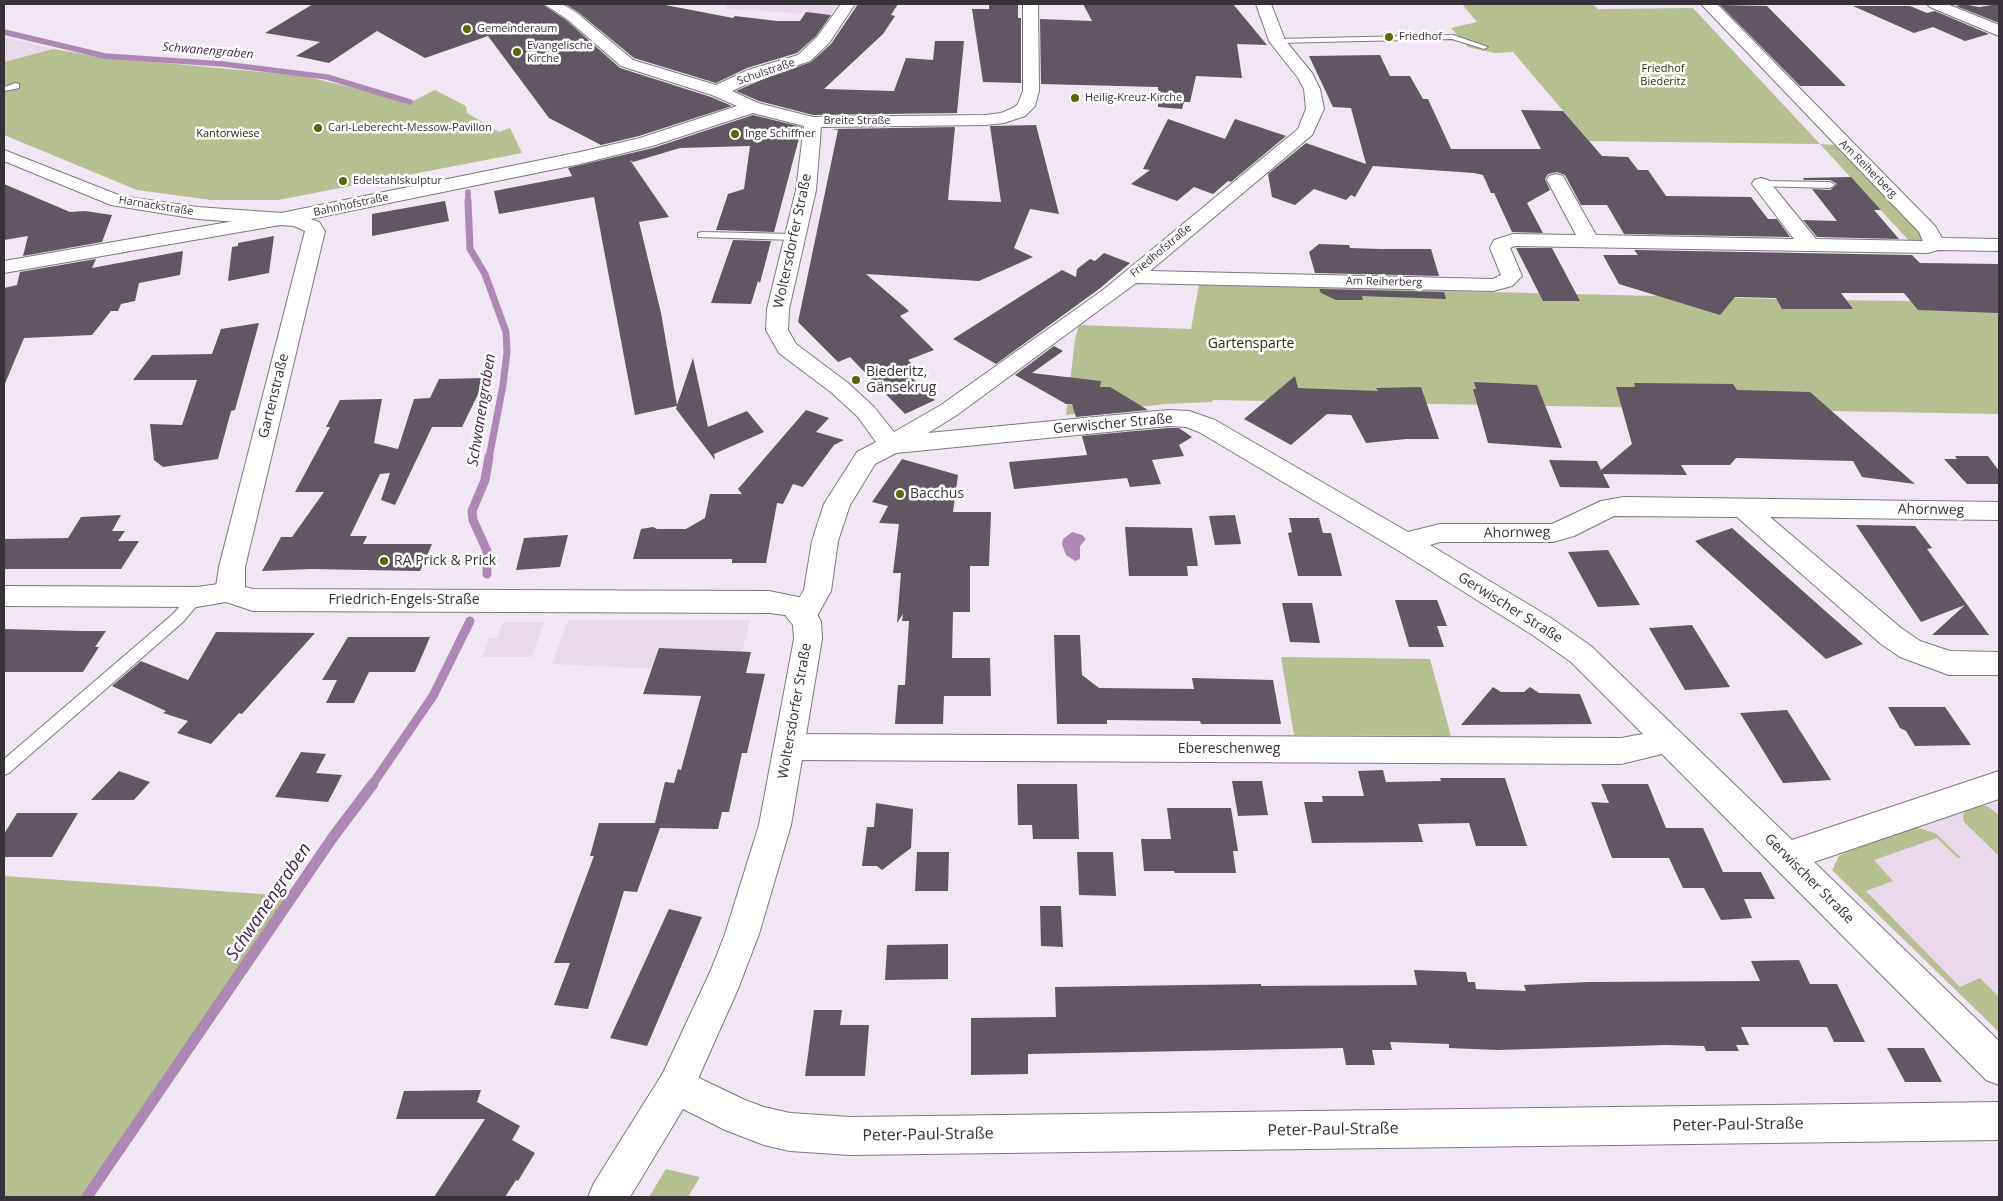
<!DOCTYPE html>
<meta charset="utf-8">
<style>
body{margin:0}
#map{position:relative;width:2003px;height:1201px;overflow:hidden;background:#f1e6f3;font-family:"Open Sans",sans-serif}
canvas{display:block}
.frame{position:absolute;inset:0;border:5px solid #363237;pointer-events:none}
</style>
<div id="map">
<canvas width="2003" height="1201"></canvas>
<div class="frame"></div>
</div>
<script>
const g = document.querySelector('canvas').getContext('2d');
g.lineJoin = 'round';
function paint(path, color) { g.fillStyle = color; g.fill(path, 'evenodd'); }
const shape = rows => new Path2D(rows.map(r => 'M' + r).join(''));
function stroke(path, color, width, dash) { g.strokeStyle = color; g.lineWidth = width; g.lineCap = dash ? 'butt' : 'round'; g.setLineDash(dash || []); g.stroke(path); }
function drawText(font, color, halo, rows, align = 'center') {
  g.font = font + ' "Open Sans",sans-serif'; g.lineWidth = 5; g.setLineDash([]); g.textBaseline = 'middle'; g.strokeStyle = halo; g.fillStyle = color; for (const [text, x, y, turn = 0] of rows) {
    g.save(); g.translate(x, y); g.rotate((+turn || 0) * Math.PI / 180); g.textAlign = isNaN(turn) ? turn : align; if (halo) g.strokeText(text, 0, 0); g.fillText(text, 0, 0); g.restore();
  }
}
paint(shape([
 [728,4,838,4,831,15,725,9],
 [4,37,53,49,4,62],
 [568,620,750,620,737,673,552,664],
 [503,622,544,622,532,657,482,657,489,638,497,638],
 [1999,803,1999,1032,1832,870,1839,856,1844,853,1980,806]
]), '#e9d9eb');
paint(shape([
 [1462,4,1592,4,1598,9,1693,8,1820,144,1835,145,1920,232,1923,240,1911,243,1820,144,1589,141,1513,52,1494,53,1468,47,1451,28,1477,22],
 [53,49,102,57,303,76,371,92,407,104,435,90,466,106,467,113,499,132,510,128,522,153,278,200,211,200,137,190,4,135,4,62],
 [1199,285,1823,300,1999,302,1999,414,1213,400,1212,402,1165,404,1066,415,1075,340,1079,325,1191,329],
 [1281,657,1430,659,1451,736,1294,735],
 [1980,806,1987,806,1999,815,1999,856,1964,822,1963,816,1965,811],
 [1915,827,1935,833,1961,858,1958,858,1937,838,1874,860,1893,881,1866,891,1960,987,1980,978,1999,997,1999,1032,1832,870,1839,856,1844,853],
 [4,876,290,896,82,1197,4,1197],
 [666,1169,700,1177,688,1197,649,1197]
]), '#b5bf92');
paint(shape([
 [1072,532,1082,535,1086,539,1080,546,1080,559,1075,561,1066,555,1062,544,1063,539]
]), '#ae88b4');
stroke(shape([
 [4,32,105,56,223,64,327,77,410,102],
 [468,192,468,202]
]), '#ae88b4', 5.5);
stroke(shape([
 [468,201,470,249,485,274,506,332,507,352,503,385,489,458]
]), '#ae88b4', 7);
stroke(shape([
 [487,574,487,551,473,520,472,511,485,480,489,457],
 [372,785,433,696,470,621]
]), '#ae88b4', 9);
stroke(shape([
 [87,1197,333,837,373,784]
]), '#ae88b4', 11);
paint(shape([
 [313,4,542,4,566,20,620,68,711,97,732,106,639,136,601,145,549,118,488,36,425,58,377,31,329,63,296,56,320,42,265,33],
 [565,4,660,4,733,18,735,16,777,21,800,21,806,12,831,15,816,36,797,53,747,68,716,83,634,58,578,12],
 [858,4,898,4,891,15,895,16,883,34,824,89,894,91,906,58,933,60,935,41,964,41,957,113,813,115,759,101,736,91,761,80,811,62,831,44],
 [989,4,1018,4,1018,18,1021,18,1021,83,983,82,972,9,989,9],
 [1083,4,1233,4,1267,45,1237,44,1242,78,1196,76,1190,102,1184,102,1182,109,1158,107,1158,87,1041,84,1040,19,1092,21],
 [1963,4,1979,7,1999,4,1999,23,1956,6],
 [1720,5,1767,6,1846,86,1800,86],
 [1853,6,1910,6,1927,13,1935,11,1989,34,1965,41,1933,27,1914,33],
 [1380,55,1390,76,1410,76,1423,99,1428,99,1451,149,1541,149,1521,110,1563,111,1602,156,1628,157,1638,170,1648,170,1666,196,1751,197,1768,219,1777,219,1790,237,1624,234,1607,205,1581,205,1565,175,1557,172,1548,174,1545,179,1550,190,1527,203,1543,233,1512,232,1494,193,1491,193,1483,175,1474,173,1373,166,1355,197,1351,195,1346,200,1314,189,1295,205,1272,197,1268,174,1306,143,1366,164,1351,108,1333,107,1309,56],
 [753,115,802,127,774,232,716,230,728,194,744,189,750,146,680,148,633,162,630,160,669,217,639,222,661,313,677,405,693,358,708,427,747,411,764,432,714,454,715,460,676,409,677,406,635,415,594,197,499,214,494,191,572,176,568,168,653,148],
 [1168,119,1225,139,1235,119,1286,136,1231,182,1228,181,1213,194,1194,187,1177,201,1131,184,1150,170,1143,169],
 [1036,125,1059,214,1030,209,1014,248,1033,257,979,281,866,274,909,311,900,316,934,350,908,360,918,371,909,375,935,400,905,414,850,357,838,362,798,322,838,130,832,129,955,127,948,200,1001,202,990,126],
 [1851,177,1881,210,1874,210,1899,239,1817,237,1803,220,1837,221,1812,189,1830,190,1837,184,1830,180,1804,180,1803,178],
 [4,184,70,212,85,211,112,215,102,242,23,256,28,236,4,240],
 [445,201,449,221,372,236,372,214],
 [274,236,269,273,228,281,232,247,238,246,238,243],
 [733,240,771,241,760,283,758,281,751,304,711,303],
 [1319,244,1349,245,1350,248,1381,249,1431,249,1439,276,1315,273,1309,252],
 [1516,248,1552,248,1580,301,1543,301],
 [1634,250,1912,255,1920,263,1999,264,1999,313,1918,310,1904,293,1841,293,1853,309,1782,309,1776,298,1735,297,1720,315,1619,284,1603,255,1638,255],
 [183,251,180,275,139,283,135,301,121,304,118,311,111,311,92,335,24,338,4,386,4,288,17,285,20,272,96,259,92,268],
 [1104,253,1130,263,1099,289,996,364,953,339,1062,270,1076,277,1077,269,1090,259,1095,261],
 [1319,289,1444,292,1446,299,1362,296,1363,300,1336,300,1321,293],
 [259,323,235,410,231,411,218,459,163,467,154,460,150,424,182,425,197,380,133,380,152,355,212,354,221,329],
 [1054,346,1063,351,1032,373,1101,381,1100,387,1110,387,1148,410,1076,417,1072,404,1066,404,1015,375],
 [1295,376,1298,388,1378,391,1376,388,1421,387,1439,439,1406,439,1366,443,1351,415,1327,414,1291,445,1244,419],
 [486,378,462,427,432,427,395,505,381,500,390,473,380,474,350,536,367,536,363,544,432,544,420,571,311,569,262,571,281,537,292,537,324,492,295,492,330,427,326,427,340,400,382,399,374,443,398,449,414,399,430,398,439,379],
 [1474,382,1537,385,1562,448,1488,443,1473,389,1476,389],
 [1634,383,1733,384,1737,390,1810,392,1915,484,1862,477,1853,461,1736,458,1730,465,1681,465,1687,475,1603,474,1610,488,1560,487,1549,460,1597,461,1601,470,1632,444,1616,387,1635,387],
 [806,410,829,418,816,432,844,440,834,445,803,487,793,484,783,504,777,503,766,563,732,563,732,559,633,559,641,529,653,527,657,529,686,529,705,518,710,494,742,494,738,489],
 [1168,428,1179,428,1192,437,1179,445,1184,456,1152,460,1161,484,1130,487,1127,478,1014,489,1009,462,1087,455,1082,436],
 [1955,456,1988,456,1999,471,1999,484,1967,484,1944,459,1957,459],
 [902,459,958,475,953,512,991,512,989,566,970,566,970,612,953,612,952,658,990,658,991,696,944,696,943,724,895,724,898,685,905,685,909,621,902,621,903,614,897,623,901,573,893,573,899,524,879,523,888,506,872,502],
 [121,515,112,531,125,531,118,541,139,541,121,569,4,569,4,539,68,538,81,517],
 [1235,515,1241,544,1215,545,1209,516],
 [1289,518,1319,518,1323,533,1331,533,1342,576,1298,576,1288,533,1292,532],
 [1856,525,1915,526,1932,548,1927,549,1989,635,1932,635,1965,605,1921,622],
 [1125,527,1192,528,1198,566,1187,566,1188,576,1129,576],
 [1732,528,1823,609,1863,644,1826,659,1695,541],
 [568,535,560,567,516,570,524,538],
 [1608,550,1640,605,1598,607,1568,552],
 [1395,600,1437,600,1447,626,1437,626,1444,647,1409,647],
 [1282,603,1312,603,1320,643,1290,642],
 [1692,625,1730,687,1685,690,1649,628],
 [4,629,83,631,106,631,95,647,99,647,83,672,4,672],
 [216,632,315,633,242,714,239,713,211,744,177,733,188,721,163,713,166,711,112,686,141,661,188,680],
 [1054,635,1080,635,1082,675,1099,688,1194,689,1192,678,1273,680,1281,724,1201,724,1200,721,1107,720,1107,724,1057,724],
 [348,637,430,637,415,672,369,672,354,703,326,703,337,680,322,680],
 [659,648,751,652,746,673,765,674,747,753,742,753,729,812,722,812,718,829,660,828,637,892,624,891,588,1009,554,1005,570,963,554,963,594,856,590,856,599,823,655,823,665,782,674,783,678,769,681,770,701,696,643,694],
 [1493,687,1501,692,1524,692,1530,687,1539,693,1580,694,1592,724,1461,725],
 [1888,707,1945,707,1971,745,1915,746,1906,731,1900,728],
 [1787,710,1831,780,1783,783,1740,713],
 [301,752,326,754,316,773,342,775,328,802,275,797],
 [1383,770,1386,782,1441,781,1440,778,1505,778,1527,846,1476,846,1469,823,1418,824,1423,842,1312,843,1304,802,1323,802,1322,796,1364,796,1358,771],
 [119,771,150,782,134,800,91,800],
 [1232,781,1262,781,1268,815,1238,816],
 [1017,784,1077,784,1079,839,1033,839,1032,825,1018,825],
 [1601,784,1648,784,1666,828,1703,828,1723,872,1761,872,1775,899,1744,899,1752,918,1721,920,1704,888,1683,888,1669,858,1612,858,1591,802,1609,803],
 [876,803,913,809,911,848,882,870,877,866,862,866,867,827,874,827],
 [1167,808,1231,808,1238,851,1233,851,1236,873,1175,873,1174,871,1144,871,1141,839,1171,839],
 [17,813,78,813,52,857,4,857,4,834],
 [917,852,949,852,948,891,915,891],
 [1077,852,1113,852,1116,896,1079,895],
 [1040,906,1061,906,1063,947,1041,946],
 [669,909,702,917,647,1046,610,1038],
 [948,944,948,979,885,980,887,945],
 [1799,960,1810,984,1837,984,1865,1042,1834,1042,1827,1027,1741,1027,1749,1045,1736,1045,1739,1051,1706,1051,1704,1046,1666,1045,1498,1050,1449,1048,1449,1044,1390,1042,1392,1050,1372,1050,1375,1065,1346,1065,1343,1048,1028,1054,1028,1074,971,1075,971,1018,1056,1017,1055,987,1261,984,1261,986,1417,985,1414,970,1466,972,1468,982,1475,982,1476,989,1526,991,1524,985,1588,982,1760,981,1751,961],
 [814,1010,842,1010,840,1025,869,1025,865,1076,805,1076],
 [1887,1048,1924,1048,1942,1082,1905,1082],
 [481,1090,477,1102,520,1126,512,1140,535,1153,518,1181,516,1180,505,1197,434,1197,485,1119,396,1119,404,1091]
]), '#605762');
const service = shape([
 [1453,35,1488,47,1484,49,1452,39,1277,43,1273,41,1277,39,1453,35],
 [16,83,19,84,19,88,4,91,4,87,16,83],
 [1761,181,1830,182,1835,185,1830,188,1758,186,1758,182,1761,181],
 [702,232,795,234,800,237,795,240,698,237,698,233,702,232],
 [197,592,202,593,204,597,183,622,9,773,4,775,4,759,173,614,192,593,197,592]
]);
const minor = shape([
 [544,4,562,4,577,13,633,60,716,85,748,70,798,55,817,37,841,4,855,4,829,43,810,61,760,78,732,91,758,103,813,117,985,115,1001,113,1013,108,1018,104,1023,91,1023,4,1038,4,1039,91,1035,106,1025,116,1004,123,985,125,821,127,816,190,789,309,788,330,796,344,848,383,874,407,894,432,941,405,1103,290,1298,129,1306,109,1304,89,1298,78,1269,41,1256,4,1271,4,1285,40,1312,73,1320,89,1324,109,1312,135,1150,271,1493,279,1501,275,1490,248,1494,240,1513,234,1576,235,1547,180,1549,176,1556,174,1563,176,1565,180,1596,235,1794,239,1752,184,1754,180,1761,178,1768,180,1816,239,1923,241,1919,232,1701,4,1717,4,1935,226,1942,238,1999,239,1999,251,1938,250,1928,253,1515,246,1510,248,1522,276,1512,286,1493,291,1136,283,957,415,928,433,1168,410,1189,411,1215,420,1408,532,1440,524,1552,524,1601,501,1624,497,1999,502,1999,520,1770,517,1901,628,1920,641,1950,651,1999,652,1999,675,1949,675,1900,657,1881,644,1737,517,1614,516,1574,536,1553,542,1440,542,1430,545,1551,618,1591,646,1792,840,1999,771,1999,799,1814,862,1999,1041,1999,1085,1986,1080,1662,754,1621,764,789,760,778,756,774,747,778,738,789,734,1621,738,1643,734,1571,662,1531,634,1399,551,1199,432,1186,427,1168,426,896,453,875,464,850,505,838,541,831,591,813,623,803,626,793,623,789,615,804,590,812,541,824,504,857,452,876,442,858,417,832,393,779,353,766,330,767,309,796,190,804,126,753,113,652,146,580,164,286,224,4,273,4,261,286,212,580,152,640,138,737,106,712,95,621,66,567,19,544,4],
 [1927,4,1947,4,1999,25,1999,36,1930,7,1927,4],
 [233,582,243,585,247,592,243,599,197,607,4,606,4,586,197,587,233,582],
 [676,1067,745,1100,764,1107,790,1113,850,1117,1999,1102,1999,1140,850,1155,790,1151,764,1145,725,1130,663,1099,657,1086,663,1073,676,1067]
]);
const tertiary = shape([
 [4,150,121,196,197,207,297,214,319,222,325,231,245,567,245,587,253,589,769,591,803,598,817,614,821,622,822,639,791,825,759,934,738,989,689,1099,630,1197,588,1197,594,1183,663,1073,711,970,725,934,759,825,794,639,793,625,785,615,769,613,253,611,226,602,216,587,219,567,305,231,294,226,197,219,111,205,4,161,4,150]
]);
stroke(service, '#807681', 2);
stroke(minor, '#807681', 2);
stroke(tertiary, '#807681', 2);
paint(service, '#fff');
paint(minor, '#fff');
paint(tertiary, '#fff');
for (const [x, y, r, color] of [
 [467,29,5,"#5a660a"],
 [1389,37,5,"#5a660a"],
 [517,52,5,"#5a660a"],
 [1075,98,5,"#5a660a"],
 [318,128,5,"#5a660a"],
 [735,134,5,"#5a660a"],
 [343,181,5,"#5a660a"],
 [856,380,5,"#5a660a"],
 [900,494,5,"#5a660a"],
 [384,561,5,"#5a660a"]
]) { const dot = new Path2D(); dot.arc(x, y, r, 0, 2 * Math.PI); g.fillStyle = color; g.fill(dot); stroke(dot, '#fff', 2); }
drawText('11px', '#363237', '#fff', [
 ["Gemeinderaum",477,29],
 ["Friedhof",1399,37],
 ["Evangelische",527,46],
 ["Kirche",527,59],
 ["Heilig-Kreuz-Kirche",1085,98],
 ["Carl-Leberecht-Messow-Pavillon",328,128],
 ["Inge Schiffner",745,134],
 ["Edelstahlskulptur",353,181]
], 'left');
drawText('11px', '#272d02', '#fff', [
 ["Friedhof",1663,69],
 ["Biederitz",1663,82],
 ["Kantorwiese",228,134]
]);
drawText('11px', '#363237', '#fff', [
 ["Schulstraße",766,72,-19],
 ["Breite Straße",857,121],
 ["Am Reiherberg",1868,169,45],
 ["Bahnhofstraße",351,205,-12],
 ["Harnackstraße",156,206,9],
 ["Friedhofstraße",1161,251,-40],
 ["Am Reiherberg",1384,282,1]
]);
drawText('italic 12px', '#491a50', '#fff', [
 ["Schwanengraben",208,51,5]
]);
drawText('14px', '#363237', '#fff', [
 ["Woltersdorfer Straße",793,241,-78],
 ["Gartenstraße",274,396,-76],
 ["Gerwischer Straße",1113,424,-5],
 ["Ahornweg",1931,510,1],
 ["Ahornweg",1517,533,-1],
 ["Friedrich-Engels-Straße",404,600],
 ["Gerwischer Straße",1510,608,32],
 ["Woltersdorfer Straße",795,711,-80],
 ["Ebereschenweg",1229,749],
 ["Gerwischer Straße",1809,879,45]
]);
drawText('14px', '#272d02', '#fff', [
 ["Gartensparte",1251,344]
]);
drawText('14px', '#363237', '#fff', [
 ["Biederitz,",866,372],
 ["Gänsekrug",866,388],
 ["Bacchus",910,494],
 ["RA Prick & Prick",394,561]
], 'left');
drawText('italic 15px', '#491a50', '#fff', [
 ["Schwanengraben",482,410,-81]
]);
drawText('16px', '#363237', '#fff', [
 ["Peter-Paul-Straße",1738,1125,-1],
 ["Peter-Paul-Straße",1333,1130,-1],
 ["Peter-Paul-Straße",928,1135,-1]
]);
drawText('italic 18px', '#491a50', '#fff', [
 ["Schwanengraben",269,902,-56]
]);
</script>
